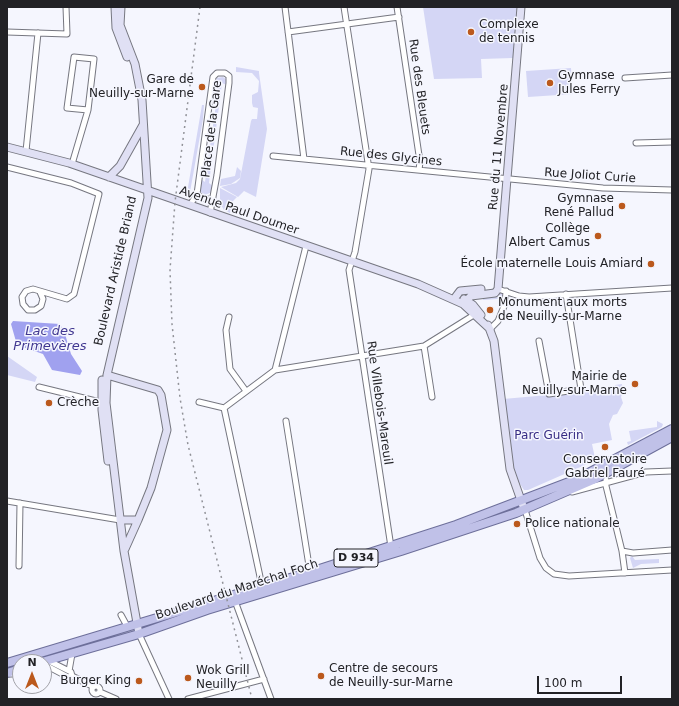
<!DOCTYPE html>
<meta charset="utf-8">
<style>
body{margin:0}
#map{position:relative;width:679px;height:706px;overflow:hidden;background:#f5f6fe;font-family:"DejaVu Sans",sans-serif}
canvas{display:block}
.frame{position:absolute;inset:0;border:8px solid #222226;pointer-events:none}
.north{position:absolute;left:12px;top:654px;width:40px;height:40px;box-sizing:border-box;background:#f5f6fe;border:1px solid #a1a1a8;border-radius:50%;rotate:0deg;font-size:11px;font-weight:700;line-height:16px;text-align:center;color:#222226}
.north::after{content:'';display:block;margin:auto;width:14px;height:18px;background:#bb591d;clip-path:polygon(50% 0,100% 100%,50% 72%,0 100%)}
.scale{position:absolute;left:537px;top:676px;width:85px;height:18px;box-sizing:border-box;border:2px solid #222226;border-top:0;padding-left:5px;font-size:12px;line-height:14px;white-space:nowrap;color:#222226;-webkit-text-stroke:3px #f5f6fe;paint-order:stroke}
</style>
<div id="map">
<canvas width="679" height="706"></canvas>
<div class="frame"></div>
<div class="north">N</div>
<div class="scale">100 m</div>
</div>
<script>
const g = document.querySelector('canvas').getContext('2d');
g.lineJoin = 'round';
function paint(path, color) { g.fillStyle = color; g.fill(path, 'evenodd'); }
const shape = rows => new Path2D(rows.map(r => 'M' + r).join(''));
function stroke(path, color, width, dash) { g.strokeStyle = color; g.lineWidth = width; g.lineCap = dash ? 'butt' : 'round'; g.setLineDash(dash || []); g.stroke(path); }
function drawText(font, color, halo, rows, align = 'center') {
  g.font = font + ' "DejaVu Sans",sans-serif'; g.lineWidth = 3; g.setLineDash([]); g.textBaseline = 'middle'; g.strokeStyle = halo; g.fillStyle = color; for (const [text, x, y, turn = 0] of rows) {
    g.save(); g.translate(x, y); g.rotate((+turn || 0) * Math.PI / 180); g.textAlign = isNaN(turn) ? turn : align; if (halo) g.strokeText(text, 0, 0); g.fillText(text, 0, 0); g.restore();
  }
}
paint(shape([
 [423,7,517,7,513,58,481,59,482,78,434,79],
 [236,67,259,71,259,73,267,129,256,197,244,191,238,197,221,187,236,183,240,179,251,121,252,119,257,119,258,108,253,107,252,103,252,95,258,92,259,81,252,73,236,72],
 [571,68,573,94,528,97,526,71],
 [223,77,227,80,227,85,222,83,209,183,214,187,212,192,205,195,202,194,200,189,201,179,205,182,219,83,214,81,217,78],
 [202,105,204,105,203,119,190,192,187,195,185,194,187,193],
 [237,167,241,171,240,178,231,184,220,186,221,179,235,176],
 [220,188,237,197,233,201,230,213,224,210,220,203],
 [499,291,504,294,503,304,498,299,483,300,482,296],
 [7,356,37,377,35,382,7,375],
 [622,384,623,392,621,397,623,403,617,414,613,415,609,424,612,440,592,444,595,458,585,465,528,490,524,490,514,475,503,399,616,389,615,385],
 [657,421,663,424,662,427,628,445,627,442,631,441,629,431,657,427],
 [632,556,635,560,659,559,659,563,641,564,633,568,630,558]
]), '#d4d6f5');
paint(shape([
 [13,321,60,324,65,334,71,354,82,371,80,375,52,370,43,354,17,345,11,324]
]), '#a0a1ef');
const street = shape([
 [285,7,304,159],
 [344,7,369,169,355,252,349,270,391,547],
 [397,7,420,162,419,170],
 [7,32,67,34,66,7],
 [288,32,399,17],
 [625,78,672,75],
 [636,143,672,142],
 [26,151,38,33],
 [273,156,603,188,672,190],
 [72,164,88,110,94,59,74,57,67,108,88,110],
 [7,167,71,183,99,194,74,294,67,299,33,289,26,291,22,297,23,304,28,310,35,310,41,306,43,299,40,292],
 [197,194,202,198,212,200],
 [190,205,197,194,213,77,217,73,225,73,229,76,229,83,217,175,210,213],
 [498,289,519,296,529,297,672,288],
 [229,317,226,330,230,369,246,391],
 [490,329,498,321,505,304,506,291],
 [539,341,549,394,581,389,566,294],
 [424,346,432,397],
 [275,370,306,246],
 [39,387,104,403],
 [199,402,224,408],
 [286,421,310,572],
 [606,480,606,486,622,551,625,573],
 [572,492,646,472,672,471],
 [7,501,120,520],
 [525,510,540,558,546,568,554,574,569,576,672,570],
 [622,551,633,553,672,550],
 [19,566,20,503],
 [262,586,224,408,275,370,424,346,477,313],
 [235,601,271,699],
 [121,615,127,626],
 [139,634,169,699],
 [49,661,71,672,72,676],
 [47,666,68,677,72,676,94,687],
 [69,671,72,654],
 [10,674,20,674],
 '92 690a4 4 0 1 1 8 0a4 4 0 1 1-8 0Z',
 [100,692,116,699],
 [188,699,264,679]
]);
const secondary = shape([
 [115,7,116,28,127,57],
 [121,7,120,25,135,64,142,100,148,198,107,375,106,403,124,551,139,634],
 [7,147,69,163,418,284,463,304,490,329],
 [109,177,120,166,143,125],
 [454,299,460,291,481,289],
 [464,299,473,305,481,315],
 [463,304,471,296,495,293,498,289,521,7],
 [488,325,494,341,510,469,523,506],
 [107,375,158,390,161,395,167,430,151,488,138,520,120,520],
 [102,380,102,410,108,461],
 [125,549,138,520]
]);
const primary = shape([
 [42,662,139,634,207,610,401,551,516,513,595,479,672,437],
 [7,663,310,572,456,525,577,479,672,429],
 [7,673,20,669]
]);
stroke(street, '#767780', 7);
stroke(secondary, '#767780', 9);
stroke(primary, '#6d6f9a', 10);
stroke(street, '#fff', 5);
stroke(secondary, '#e0e0f4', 7);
stroke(primary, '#c0c1e8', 8);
stroke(shape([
 [200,7,175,202,170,270,172,324,180,398,188,445,252,699]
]), '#919298', 1.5, [2, 4]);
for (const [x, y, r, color] of [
 [471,32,4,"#bb591d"],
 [550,83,4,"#bb591d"],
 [202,87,4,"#bb591d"],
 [622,206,4,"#bb591d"],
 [598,236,4,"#bb591d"],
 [651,264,4,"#bb591d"],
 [490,310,4,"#bb591d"],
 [635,384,4,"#bb591d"],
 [49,403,4,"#bb591d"],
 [605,447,4,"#bb591d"],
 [517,524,4,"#bb591d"],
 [321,676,4,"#bb591d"],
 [188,678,4,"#bb591d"],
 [139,681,4,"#bb591d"]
]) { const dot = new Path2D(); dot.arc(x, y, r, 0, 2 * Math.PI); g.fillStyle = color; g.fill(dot); stroke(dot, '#f5f6fe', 1.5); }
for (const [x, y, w] of [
 [356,558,44]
]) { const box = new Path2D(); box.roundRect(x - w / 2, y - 9, w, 18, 3); g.fillStyle = '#f5f6fe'; g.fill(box); stroke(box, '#222226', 1); }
drawText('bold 11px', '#222226', null, [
 ["D 934",356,558]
]);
drawText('12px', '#222226', '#f5f6fe', [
 ["Complexe",479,25],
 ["de tennis",479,39],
 ["Gymnase",558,76],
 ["Jules Ferry",558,90],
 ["Gare de",194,80,"right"],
 ["Neuilly-sur-Marne",194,94,"right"],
 ["Gymnase",614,199,"right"],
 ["René Pallud",614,213,"right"],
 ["Collège",590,229,"right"],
 ["Albert Camus",590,243,"right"],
 ["École maternelle Louis Amiard",643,264,"right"],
 ["Monument aux morts",498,303],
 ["de Neuilly-sur-Marne",498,317],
 ["Mairie de",627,377,"right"],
 ["Neuilly-sur-Marne",627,391,"right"],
 ["Crèche",57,403],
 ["Conservatoire",605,460,"center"],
 ["Gabriel Fauré",605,474,"center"],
 ["Police nationale",525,524],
 ["Centre de secours",329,669],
 ["de Neuilly-sur-Marne",329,683],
 ["Wok Grill",196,671],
 ["Neuilly",196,685],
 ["Burger King",131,681,"right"]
], 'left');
drawText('12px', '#222226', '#f5f6fe', [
 ["Rue des Bleuets",419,87,82],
 ["Place de la Gare",212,129,-83],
 ["Rue du 11 Novembre",499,147,-85],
 ["Rue des Glycines",391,157,6],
 ["Rue Joliot Curie",590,176,4],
 ["Avenue Paul Doumer",239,211,19],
 ["Boulevard Aristide Briand",116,271,-77],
 ["Rue Villebois-Mareuil",379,403,82],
 ["Boulevard du Maréchal Foch",237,590,-18]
]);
drawText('12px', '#372c84', '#f5f6fe', [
 ["Parc Guérin",549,436]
]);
drawText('italic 13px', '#413891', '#f5f6fe', [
 ["Lac des",50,332],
 ["Primevères",50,347]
]);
</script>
